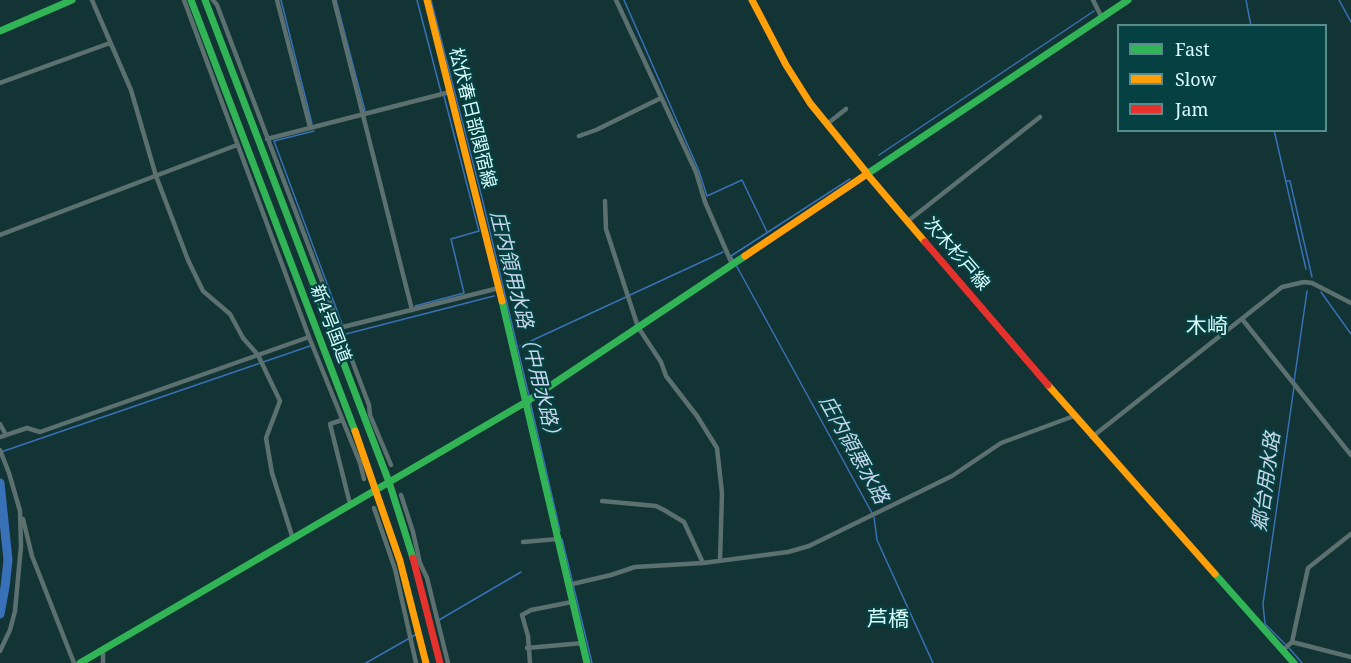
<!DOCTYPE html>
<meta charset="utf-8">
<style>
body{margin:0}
#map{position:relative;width:1351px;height:663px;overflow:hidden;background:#133434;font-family:"Noto Serif",serif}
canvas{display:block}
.legend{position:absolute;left:1117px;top:24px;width:210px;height:108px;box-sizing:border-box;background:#054142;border:2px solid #5a8c8d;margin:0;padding:8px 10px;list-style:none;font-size:18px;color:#d9fdfd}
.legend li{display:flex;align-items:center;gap:12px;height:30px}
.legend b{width:30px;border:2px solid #5a8c8d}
</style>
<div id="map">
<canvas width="1351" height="663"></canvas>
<ul class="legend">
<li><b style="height:8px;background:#30b455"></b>Fast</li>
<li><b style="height:8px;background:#ff9f0a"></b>Slow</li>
<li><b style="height:8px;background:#e5322d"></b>Jam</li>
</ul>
</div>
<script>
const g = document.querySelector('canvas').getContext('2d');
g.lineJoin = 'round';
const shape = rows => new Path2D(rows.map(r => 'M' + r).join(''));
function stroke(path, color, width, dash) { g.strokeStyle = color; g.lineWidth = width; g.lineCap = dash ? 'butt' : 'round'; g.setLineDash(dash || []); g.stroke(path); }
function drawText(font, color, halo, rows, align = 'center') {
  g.font = font + ' "Noto Serif","Noto Sans JP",serif'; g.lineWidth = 4.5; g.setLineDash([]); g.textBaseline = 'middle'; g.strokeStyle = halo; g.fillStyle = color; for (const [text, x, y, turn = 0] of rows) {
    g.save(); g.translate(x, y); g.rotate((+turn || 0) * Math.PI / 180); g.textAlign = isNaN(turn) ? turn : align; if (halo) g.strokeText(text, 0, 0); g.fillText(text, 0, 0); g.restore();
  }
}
stroke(shape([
 [281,0,312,124],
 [336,0,365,111],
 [417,0,441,92],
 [431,0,482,198,529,396],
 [624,0,699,171,707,196,742,180,767,232],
 [1246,0,1251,26],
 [1339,0,1351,22],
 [1274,130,1306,269],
 [314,131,274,141,342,324],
 [879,155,1094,11],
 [1286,181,1290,181,1312,277],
 [734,261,731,256,850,179],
 [736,265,872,513],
 [1321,292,1351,334],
 [630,295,723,252],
 [415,306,464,293,451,239,479,231,444,96],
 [346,334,494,296],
 [520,346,626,297],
 [1294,382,1307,291],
 [530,401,560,531],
 [1,452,310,346],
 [874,517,877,540,933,663],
 [562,539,592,663],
 [439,620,521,572],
 [1285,644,1265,624,1263,604,1294,387],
 [1289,648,1302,663],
 [366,663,415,635]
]), '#3871b7', 1.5);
stroke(shape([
 [0,483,8,560,5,587,0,614]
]), '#3871b7', 9);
stroke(shape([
 [92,0,131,90,156,176,188,260,203,291,230,314,243,338,258,355,280,401,266,438,272,473,293,539],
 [184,0,309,337,360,463,364,479],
 [213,0,217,5,369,405,370,415,391,465],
 [277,0,310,127],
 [334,0,412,310],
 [616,0,696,172,705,202,732,264],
 [1093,0,1102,18],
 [0,83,110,43],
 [827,124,846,109],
 [579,136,596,130,661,98],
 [267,139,450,92],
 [605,201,606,229,638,327,661,362,666,376,697,416,717,448,722,493,720,560],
 [908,221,1040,117],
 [0,235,237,145],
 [1242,319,1351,455],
 [339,328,499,288],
 [342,420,330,424,349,500,351,504],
 [0,424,6,435],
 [0,437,27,428,40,432,309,337],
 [1092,437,1282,287,1304,282,1312,283,1351,303],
 [0,450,9,473,20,511,21,546,15,611,10,630,0,651],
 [401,495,413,532,420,563,427,578,448,663],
 [602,501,656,506,664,510,684,522,703,563],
 [374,508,395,569,416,663],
 [23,519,32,556,74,663],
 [523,542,558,539],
 [568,585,611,575,635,567,703,563,788,552,809,546,952,476,1001,443,1074,416],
 [1292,642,1308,568,1351,534],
 [527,648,583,643],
 [1283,650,1292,642,1351,657],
 [103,663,103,650],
 [530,663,528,636,522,615,531,610,572,602]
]), '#5c7070', 4.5);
stroke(shape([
 [191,0,355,431],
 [205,0,389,482,413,558],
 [0,31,72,0],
 [866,172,867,174,1128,0],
 [502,301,587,663],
 [1215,574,1294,663],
 [80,663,526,402,745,256]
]), '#30b455', 7);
stroke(shape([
 [427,0,502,301],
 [752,0,786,65,810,103,866,172],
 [745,256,867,174,925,242],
 [1048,385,1215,574],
 [355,431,400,561,426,663]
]), '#ff9f0a', 7);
stroke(shape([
 [925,242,1048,385],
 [413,558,440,663]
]), '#e5322d', 7);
drawText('18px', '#d9fdfd', '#054142', [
 ["松伏春日部関宿線",472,118,76],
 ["次木杉戸線",956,254,49],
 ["新4号国道",330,324,69]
]);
drawText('italic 20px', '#c8d7ec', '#054142', [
 ["庄内領用水路（中用水路）",525,328,76],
 ["庄内領悪水路",853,450,61],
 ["郷台用水路",1267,482,-82]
]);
drawText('21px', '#d9fdfd', '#054142', [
 ["木崎",1207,327],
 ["芦橋",888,620]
]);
</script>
